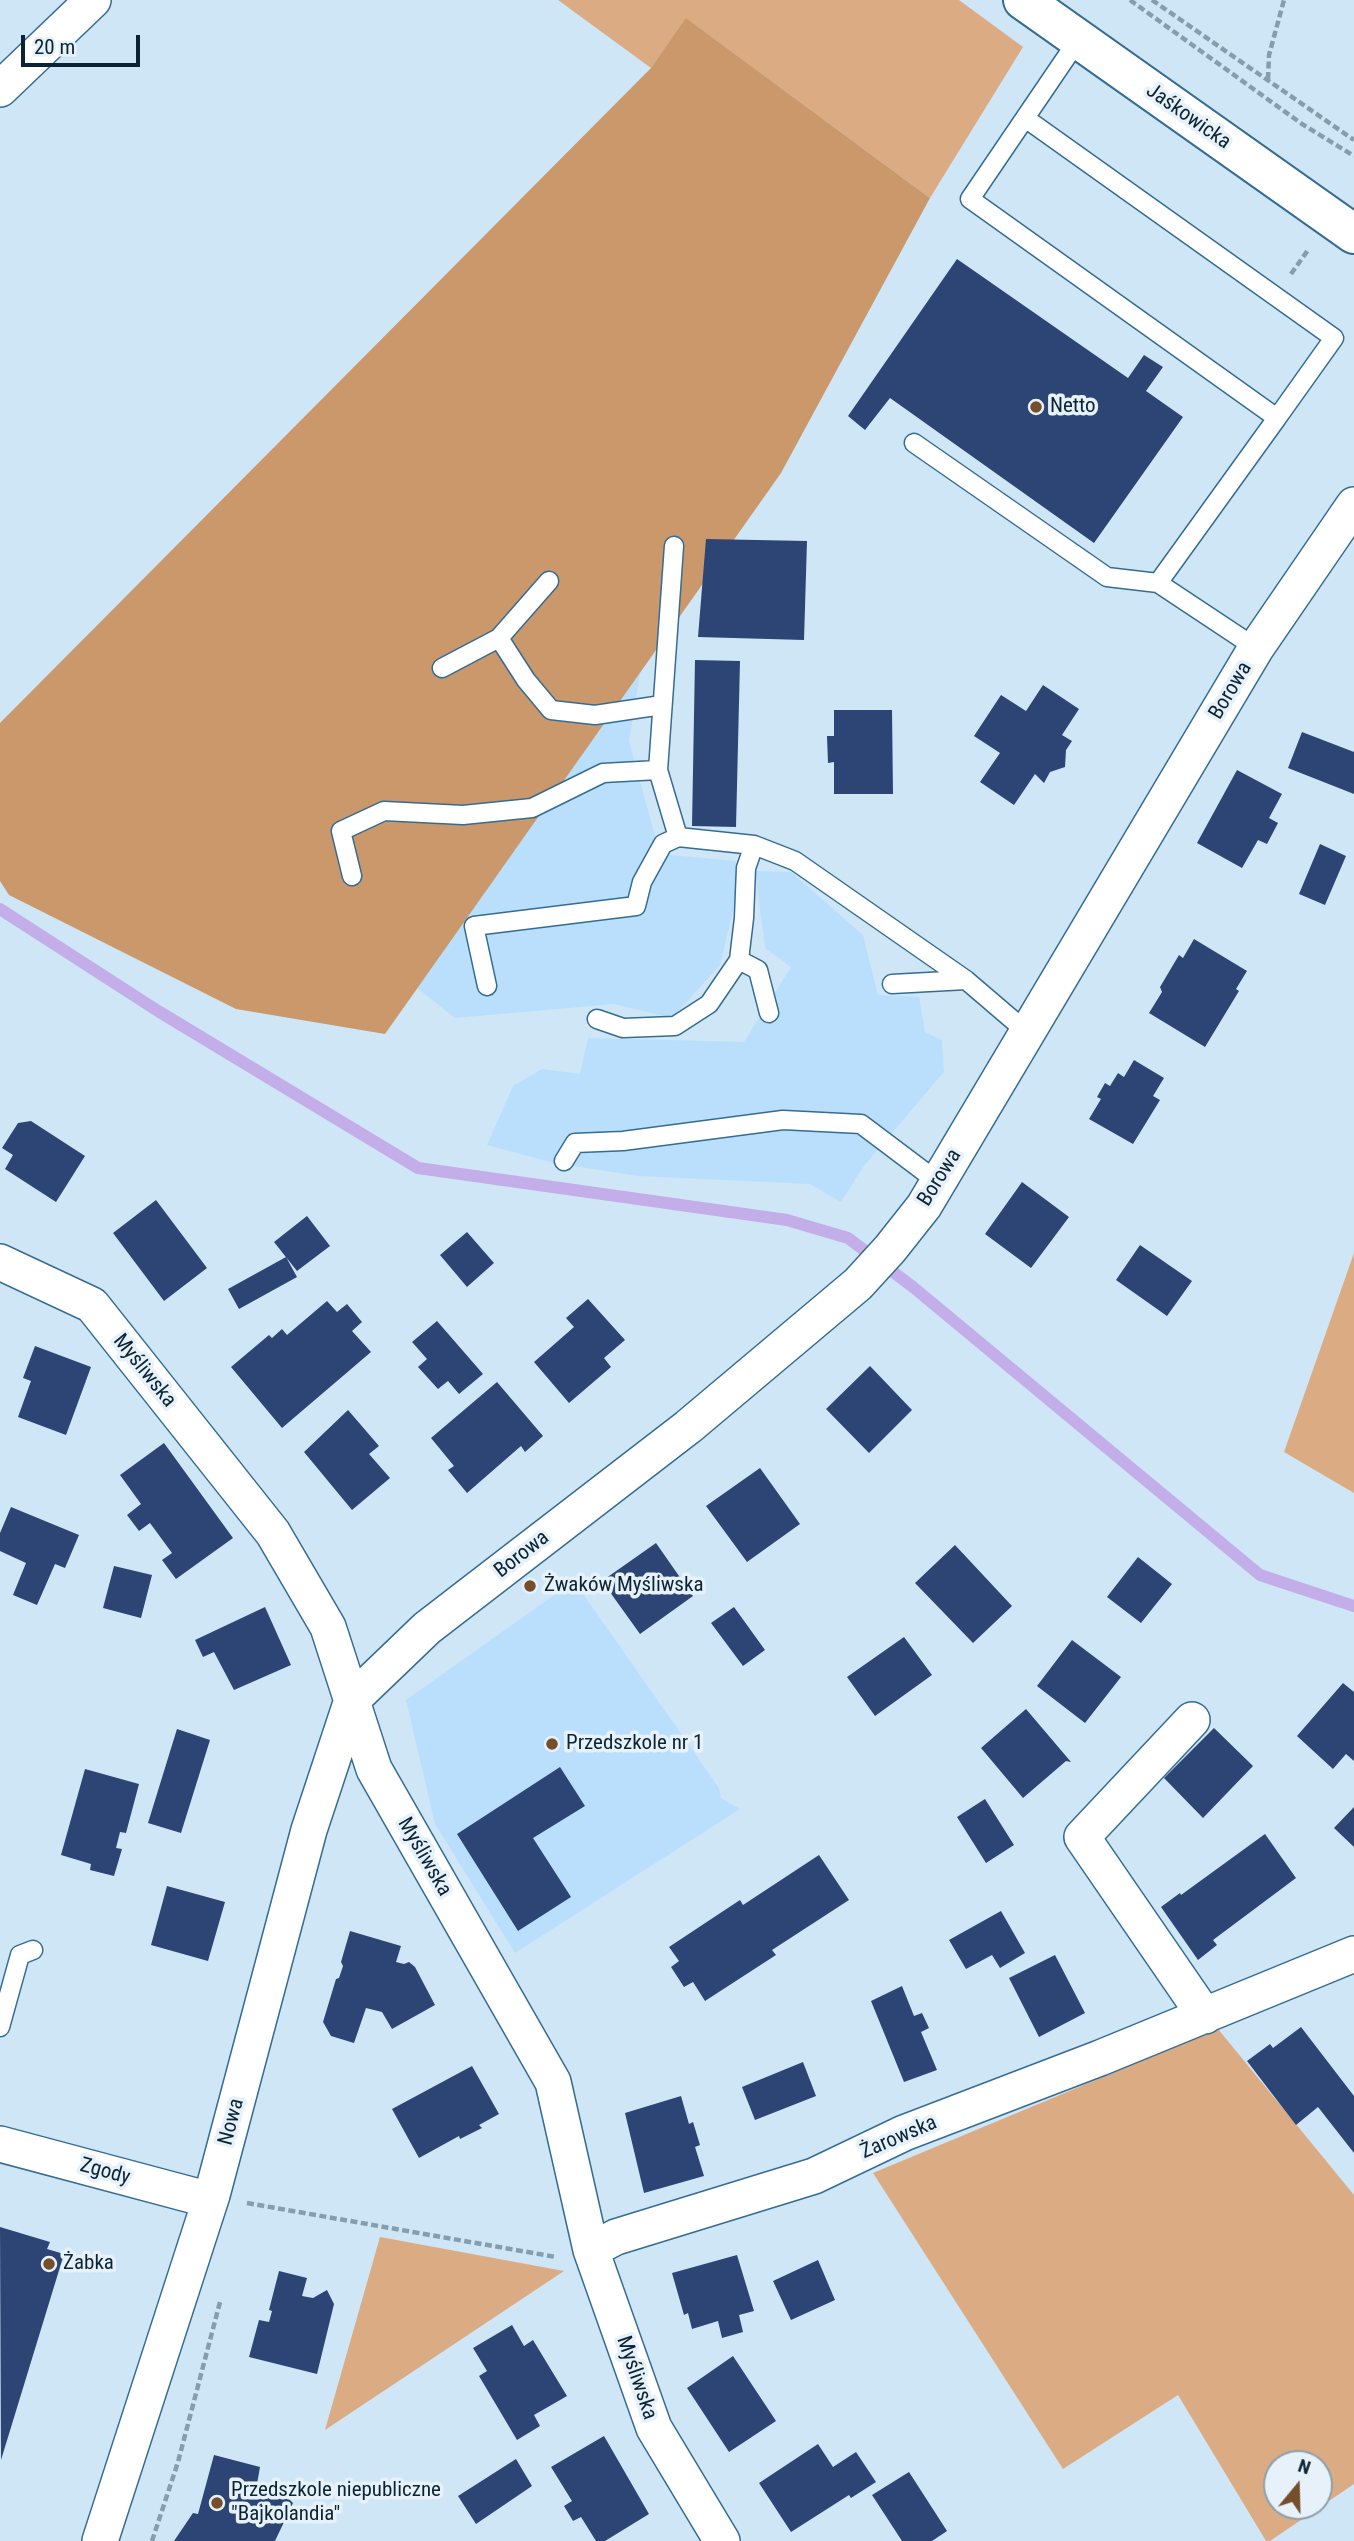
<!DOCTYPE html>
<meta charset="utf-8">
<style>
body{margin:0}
#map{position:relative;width:1354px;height:2541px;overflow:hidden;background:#cfe6f7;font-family:"Roboto Condensed",sans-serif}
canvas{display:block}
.north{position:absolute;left:1263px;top:2450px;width:70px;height:70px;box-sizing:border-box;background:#e6f1fa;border:2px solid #8e9faa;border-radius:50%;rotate:19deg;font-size:19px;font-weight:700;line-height:28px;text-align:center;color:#0b2333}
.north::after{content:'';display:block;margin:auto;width:24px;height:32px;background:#754e2b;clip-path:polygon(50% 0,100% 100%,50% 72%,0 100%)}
.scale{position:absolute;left:21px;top:35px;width:119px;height:32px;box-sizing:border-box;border:4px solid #0b2333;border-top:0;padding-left:9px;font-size:21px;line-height:24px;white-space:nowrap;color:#0b2333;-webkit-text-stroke:5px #e6f1fa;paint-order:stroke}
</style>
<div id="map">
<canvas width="1354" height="2541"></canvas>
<div class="north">N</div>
<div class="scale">20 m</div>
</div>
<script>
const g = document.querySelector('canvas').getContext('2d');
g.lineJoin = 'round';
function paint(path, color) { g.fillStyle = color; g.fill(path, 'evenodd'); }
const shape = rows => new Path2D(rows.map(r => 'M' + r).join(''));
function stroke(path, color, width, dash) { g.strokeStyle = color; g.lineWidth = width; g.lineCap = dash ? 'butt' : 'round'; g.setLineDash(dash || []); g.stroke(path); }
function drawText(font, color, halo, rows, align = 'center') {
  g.font = font + ' "Roboto Condensed",sans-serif'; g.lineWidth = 7; g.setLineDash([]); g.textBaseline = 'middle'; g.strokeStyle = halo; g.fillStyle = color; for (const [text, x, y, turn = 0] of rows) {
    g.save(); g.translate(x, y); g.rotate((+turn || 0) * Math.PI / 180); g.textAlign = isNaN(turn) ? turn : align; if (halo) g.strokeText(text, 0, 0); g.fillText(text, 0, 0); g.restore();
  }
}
paint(shape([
 [660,551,629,741,660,854,736,861,736,899,720,965,672,1018,614,1004,455,1018,358,941],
 [755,871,791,872,863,935,878,995,919,997,925,1032,942,1040,944,1072,863,1167,841,1202,810,1184,638,1176,554,1163,487,1145,513,1086,542,1069,580,1074,588,1038,744,1042,791,967,765,948],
 [574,1581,719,1788,721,1798,740,1809,515,1953,435,1824,406,1700]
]), '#b9dffc');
paint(shape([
 [558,0,959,0,1023,47,930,198,687,19,651,68],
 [1354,1253,1354,1493,1284,1452],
 [1218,2029,1354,2195,1354,2484,1270,2541,1266,2541,1178,2395,1063,2469,873,2173],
 [1277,2464,1319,2464,1319,2506,1277,2506],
 [380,2237,564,2271,325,2430]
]), '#dbac83');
paint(shape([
 [686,18,930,198,781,473,385,1034,236,1009,9,895,0,881,0,723,651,68]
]), '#cb986b');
stroke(shape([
 [0,909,158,1011,418,1168,787,1220,848,1238,913,1287,1260,1575,1354,1606]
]), '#c4aee9', 12);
paint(shape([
 [957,259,1128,378,1144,355,1163,367,1146,391,1183,417,1094,543,890,398,865,430,848,416],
 [706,539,807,541,804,640,698,637],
 [695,660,740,661,736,827,692,826],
 [1043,685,1079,709,1062,735,1072,741,1066,750,1065,767,1050,772,1044,783,1035,774,1014,805,980,782,1000,753,974,736,1001,695,1026,711],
 [834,710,892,710,893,794,834,794,834,762,828,763,827,736,834,736],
 [1302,732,1354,752,1354,794,1288,768],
 [1237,770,1282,794,1269,818,1278,823,1267,844,1258,840,1242,868,1197,843],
 [1320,844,1346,856,1325,905,1299,894],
 [1194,939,1247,971,1236,989,1239,991,1205,1047,1149,1013,1162,992,1160,987,1179,955,1183,958],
 [1134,1060,1164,1078,1153,1096,1160,1100,1133,1144,1089,1119,1101,1099,1097,1097,1105,1083,1110,1086,1118,1073,1124,1077],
 [31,1121,85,1156,56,1202,5,1169,13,1155,2,1148,18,1123],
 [1022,1182,1069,1217,1031,1268,985,1234],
 [156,1200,207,1268,164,1301,113,1233],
 [307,1216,330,1246,297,1271,274,1242],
 [467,1232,494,1263,467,1287,440,1255],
 [1140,1245,1192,1281,1167,1316,1116,1280],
 [286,1257,297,1277,239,1309,228,1289],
 [588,1299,625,1340,604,1358,611,1367,569,1403,534,1362,574,1327,566,1318],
 [327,1301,337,1312,347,1304,362,1322,352,1331,371,1352,282,1428,231,1367,269,1335,272,1338,282,1329,287,1335],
 [437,1321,483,1374,459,1394,448,1381,438,1389,418,1367,427,1359,412,1342],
 [35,1346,91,1367,66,1435,18,1417,31,1381,23,1378],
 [870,1366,912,1410,869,1453,826,1409],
 [497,1382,543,1436,525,1452,521,1446,467,1493,448,1470,454,1466,431,1438],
 [348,1410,379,1446,369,1454,390,1478,352,1510,304,1452],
 [164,1443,233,1538,176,1579,162,1560,172,1553,150,1523,139,1531,127,1515,141,1504,120,1475],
 [760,1468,800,1524,747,1562,706,1506],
 [11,1507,79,1535,65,1568,55,1564,37,1605,13,1595,26,1563,0,1551,0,1533],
 [656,1543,693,1596,640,1634,602,1581],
 [955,1545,1012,1606,973,1643,915,1583],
 [1138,1557,1172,1584,1141,1623,1107,1597],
 [114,1566,152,1575,141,1618,103,1608],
 [265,1607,291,1665,234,1690,214,1652,203,1657,195,1640],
 [734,1607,765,1650,743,1666,711,1623],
 [904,1637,932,1675,875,1716,847,1677],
 [1072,1640,1121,1677,1085,1723,1037,1686],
 [1343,1683,1354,1692,1354,1761,1346,1754,1333,1769,1297,1736],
 [1026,1709,1071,1762,1066,1761,1023,1798,981,1748],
 [1214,1728,1253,1766,1203,1818,1164,1778],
 [177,1729,210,1740,181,1833,148,1823],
 [560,1767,585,1806,533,1838,571,1897,518,1931,457,1834],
 [85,1769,139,1784,126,1833,120,1832,116,1848,122,1849,114,1876,90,1870,91,1864,61,1855],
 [985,1799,1014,1845,986,1863,957,1817],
 [1354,1807,1354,1847,1334,1828],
 [1265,1834,1296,1878,1213,1940,1217,1945,1198,1960,1161,1907,1180,1893,1181,1895],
 [819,1855,849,1900,772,1950,776,1955,705,2001,693,1982,684,1987,671,1967,679,1961,669,1947,740,1900,743,1905],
 [167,1886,225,1902,208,1961,151,1945],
 [1001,1911,1025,1953,1000,1968,992,1955,966,1969,949,1940],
 [350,1931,401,1946,396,1962,404,1964,409,1962,415,1967,435,2005,392,2029,382,2012,366,2008,354,2043,331,2036,323,2022,336,1979,339,1978,343,1966,341,1962],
 [1055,1955,1085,2013,1039,2037,1009,1978],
 [902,1986,914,2016,922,2013,929,2028,921,2032,937,2070,904,2082,871,2001],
 [1301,2027,1354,2096,1354,2153,1318,2107,1296,2125,1247,2061,1270,2044,1273,2048],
 [803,2062,816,2096,755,2120,742,2087],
 [472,2066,499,2114,479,2125,482,2128,460,2139,459,2136,419,2158,392,2109],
 [681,2096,689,2124,693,2122,700,2145,695,2147,704,2176,644,2193,625,2113],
 [0,2227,50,2242,47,2249,64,2254,1,2460],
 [737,2255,754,2311,739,2315,743,2332,722,2338,718,2321,692,2329,688,2313,684,2315,672,2273],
 [818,2260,835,2300,791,2320,773,2281],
 [279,2271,307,2278,302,2296,313,2298,327,2290,334,2304,317,2374,249,2357,259,2320,269,2322,272,2311,269,2310],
 [512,2325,524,2346,533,2340,567,2396,534,2415,540,2426,517,2440,479,2376,487,2371,473,2348],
 [733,2356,776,2421,729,2452,687,2388],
 [604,2436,649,2514,605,2541,596,2541,581,2517,573,2521,564,2506,572,2501,551,2467],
 [818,2444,833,2467,856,2452,876,2482,851,2498,849,2495,791,2532,759,2483],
 [214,2455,260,2467,257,2484,280,2490,293,2503,275,2541,174,2541,193,2513,198,2514],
 [516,2459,532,2486,476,2524,458,2496],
 [909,2472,947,2531,932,2541,902,2541,872,2495]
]), '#2c4574');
const lane = shape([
 [1025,118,1334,338,1277,418,970,199,1025,118,1078,40],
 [914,443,1107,577,1158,583],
 [674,546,658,770,678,837,754,845,795,861,966,980,1028,1033],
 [549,581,499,638,526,680,551,710,595,715,662,705],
 [1256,648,1158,583,1277,418],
 [442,668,499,638],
 [352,876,341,831,384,811,463,815,532,808,603,773,658,770],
 [739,960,758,970,769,1013],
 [892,984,966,980],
 [487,986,474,926,636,906,642,882,663,844,678,837],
 [597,1019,623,1028,675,1026,709,1004,739,960,744,918,746,868,754,845],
 [564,1161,575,1143,623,1141,783,1120,861,1124,938,1182],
 [0,2027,20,1955,33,1950]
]);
const street = shape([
 [0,89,93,0],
 [0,1262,92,1305,273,1533,328,1627,374,1769,553,2082,591,2250,654,2428,722,2541],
 [1192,1720,1082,1837,1205,2016],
 [0,2144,210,2200],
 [591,2250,616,2237,814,2176,904,2133,1100,2058,1354,1954],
 [100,2541,212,2195,309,1830,352,1700,427,1628,688,1427,858,1284,890,1249,924,1206,1256,648,1354,505]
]);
const secondary = shape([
 [1023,0,1354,234]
]);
stroke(lane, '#356c93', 21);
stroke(street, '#356c93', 38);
stroke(secondary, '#356c93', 42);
stroke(shape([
 [1130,0,1302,124,1354,156],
 [1152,0,1354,140],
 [1268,79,1269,55,1284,0],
 [1291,274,1308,250],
 [247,2203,556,2257],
 [152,2541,178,2462,220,2302]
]), '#869dae', 4.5, [7, 3.5]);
stroke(lane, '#fff', 18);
stroke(street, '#fff', 35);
stroke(secondary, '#fff', 38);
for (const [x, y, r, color] of [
 [1036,407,7,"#754e2b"],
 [530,1586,7,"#754e2b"],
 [552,1744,7,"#754e2b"],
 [49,2264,7,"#754e2b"],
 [217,2503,7,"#754e2b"]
]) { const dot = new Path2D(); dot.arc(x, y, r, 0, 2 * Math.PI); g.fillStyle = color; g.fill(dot); stroke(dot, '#e6f1fa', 2.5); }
drawText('21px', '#0b2333', '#e6f1fa', [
 ["Jaśkowicka",1188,117,35],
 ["Borowa",1231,691,-59],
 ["Borowa",940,1178,-58],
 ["Myśliwska",144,1371,51],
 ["Borowa",522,1555,-38],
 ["Myśliwska",424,1857,60],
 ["Nowa",232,2122,-75],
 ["Żarowska",899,2138,-23],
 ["Zgody",105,2172,15],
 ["Myśliwska",636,2378,71]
]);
drawText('21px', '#0b2333', '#e6f1fa', [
 ["Netto",1050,407],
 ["Żwaków Myśliwska",544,1586],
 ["Przedszkole nr 1",566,1744],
 ["Żabka",63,2264],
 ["Przedszkole niepubliczne",231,2491],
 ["\"Bajkolandia\"",231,2515]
], 'left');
</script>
